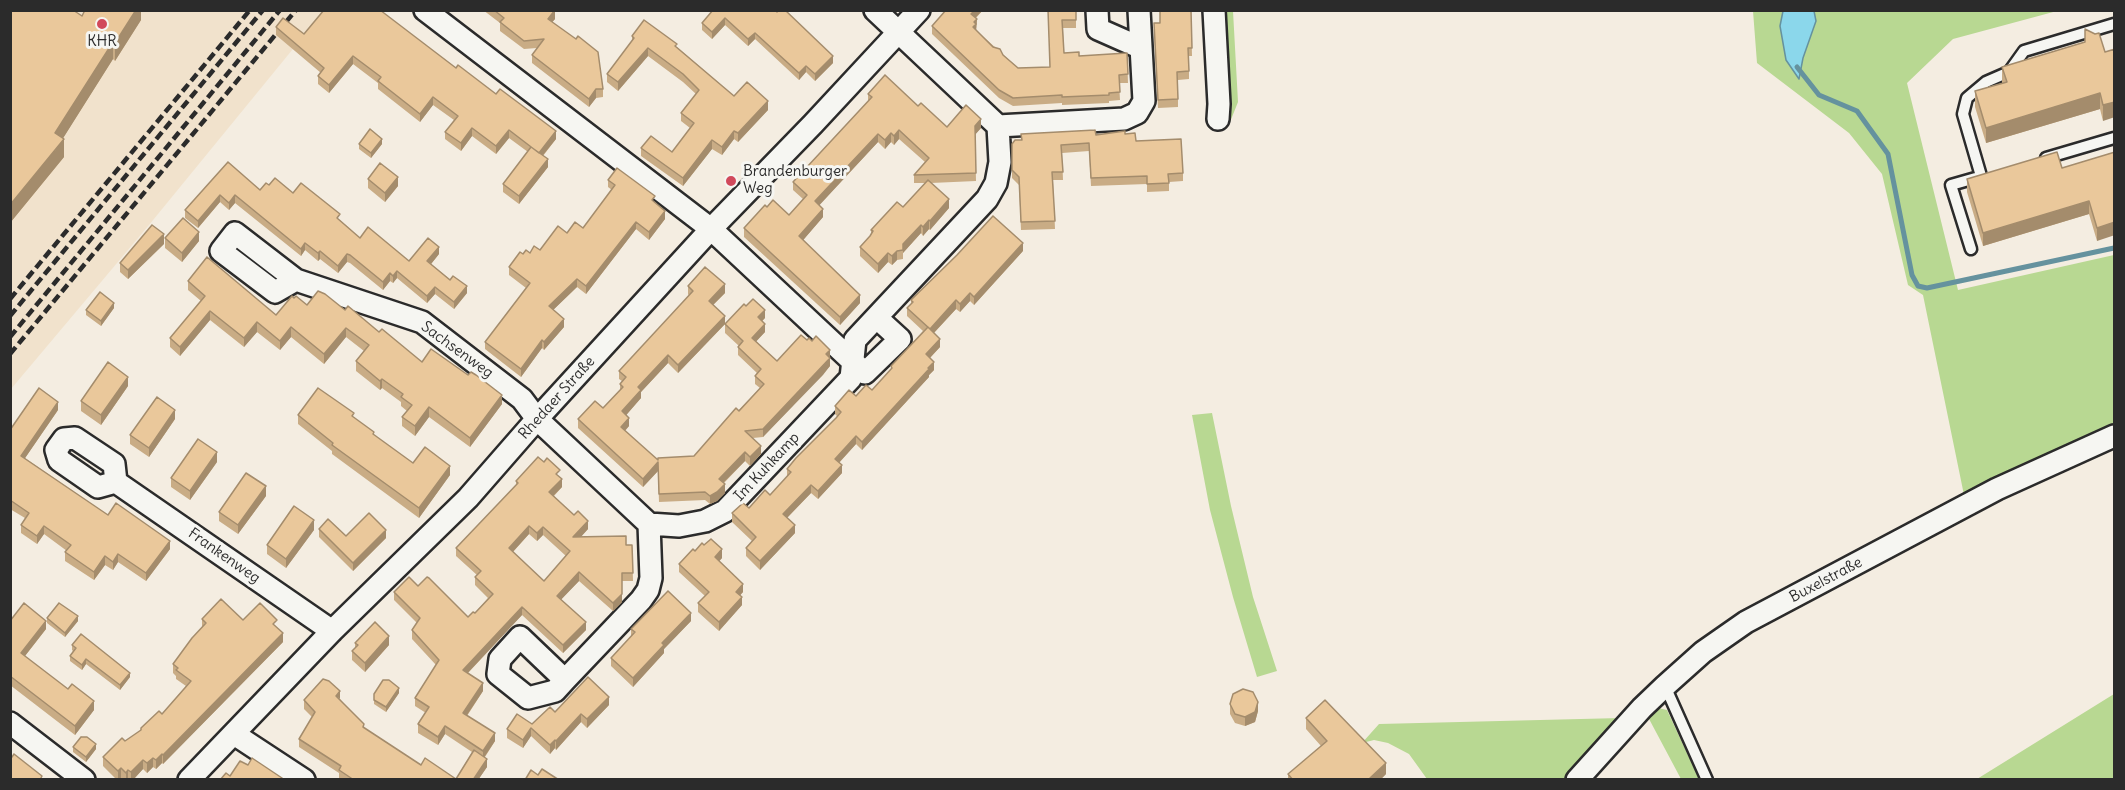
<!DOCTYPE html>
<meta charset="utf-8">
<style>
body{margin:0}
#map{position:relative;width:2125px;height:790px;overflow:hidden;background:#f4ede1;font-family:Delius,sans-serif}
canvas{display:block}
.frame{position:absolute;inset:0;border:12px solid #2b2b2b;pointer-events:none}
</style>
<div id="map">
<canvas width="2125" height="790"></canvas>
<div class="frame"></div>
</div>
<script>
const g = document.querySelector('canvas').getContext('2d');
g.lineJoin = 'round';
function paint(path, color) { g.fillStyle = color; g.fill(path, 'evenodd'); }
const shape = rows => new Path2D(rows.map(r => 'M' + r).join(''));
function stroke(path, color, width, dash) { g.strokeStyle = color; g.lineWidth = width; g.lineCap = dash ? 'butt' : 'round'; g.setLineDash(dash || []); g.stroke(path); }
function drawText(font, color, halo, rows, align = 'center') {
  g.font = font + ' Delius,sans-serif'; g.lineWidth = 6; g.setLineDash([]); g.textBaseline = 'middle'; g.strokeStyle = halo; g.fillStyle = color; for (const [text, x, y, turn = 0] of rows) {
    g.save(); g.translate(x, y); g.rotate((+turn || 0) * Math.PI / 180); g.textAlign = isNaN(turn) ? turn : align; if (halo) g.strokeText(text, 0, 0); g.fillText(text, 0, 0); g.restore();
  }
}
paint(shape([
 [11,11,324,11,149,225,11,389]
]), '#f1e2cc');
paint(shape([
 [1219,11,1233,11,1238,102,1230,122,1225,102],
 [1753,11,2057,11,1953,39,1907,83,1958,290,2114,255,2114,426,1964,495,1923,295,1908,285,1882,174,1849,133,1757,63],
 [1212,413,1231,506,1253,597,1277,671,1257,677,1233,597,1210,510,1192,415],
 [2114,694,2114,779,1977,779],
 [1658,708,1667,710,1699,779,1681,779,1648,717],
 [1621,718,1565,779,1427,779,1409,754,1388,743,1374,740,1362,743,1379,724]
]), '#b8d892');
const water = shape([
 [1783,11,1814,11,1816,21,1803,58,1799,79,1786,60,1780,26,1783,11]
]);
paint(water, '#8bd7eb');
stroke(water, '#65929e', 1.5);
stroke(shape([
 [1797,67,1819,95,1857,111,1888,154,1912,275,1918,286,1927,288,2114,248]
]), '#65929e', 5);
const lane = shape([
 [2046,158,2114,138],
 [1981,176,1963,114,1967,98,1986,82,2009,72,2024,51,2114,24],
 [1971,249,1951,185,1979,177],
 [1665,686,1707,780]
]);
const street = shape([
 [425,10,711,229,865,373,900,339,877,318],
 [1097,10,1098,29,1141,48],
 [1214,10,1219,104,1218,119],
 [998,126,1124,119,1137,113,1144,101,1139,10],
 [296,280,275,292,221,251,235,233,296,280,422,322,522,399,537,419,649,524,679,526,705,521,725,511,851,378,855,340,987,199,996,183,1000,162,998,126,875,10],
 [116,482,98,487,59,460,56,450,64,439,75,438,114,464,116,482,332,631],
 [565,680,520,637,500,659,498,674,528,698,555,691,565,680,641,600,648,590,651,578,649,524],
 [10,723,84,780],
 [234,734,304,780],
 [189,780,332,631,468,498,537,419,711,229,813,124,919,10],
 [1577,780,1642,708,1665,686,1703,652,1746,622,1997,489,2114,436]
]);
stroke(lane, '#2b2b2b', 15);
stroke(street, '#2b2b2b', 26);
stroke(lane, '#f6f6f2', 10);
stroke(street, '#f6f6f2', 21);
stroke(shape([
 [10,299,250,10],
 [10,316,263,10],
 [10,337,280,10],
 [10,354,296,10]
]), '#2b2b2b', 4.5, [9, 4.5]);
paint(shape([
 [141,10,141,20,115,61,113,59,63,138,64,157,10,223,82,16],
 [324,10,383,10,382,12,456,68,556,139,543,156,548,167,519,204,503,192,503,184,528,152,509,138,496,154,472,136,461,151,445,139,445,132,454,120,433,105,420,122,378,89,378,83,353,64,329,93,318,84,318,76,321,73,276,35,276,27,304,34],
 [483,10,555,10,555,19,552,22,603,89,603,97,596,98,589,107,532,63,532,55,537,48,524,49,500,31,500,23],
 [713,10,833,63,815,81,806,72,799,80,755,39,748,46,725,25,712,39,702,30,702,23],
 [946,10,983,10,976,18,977,19,976,30,1018,68,1050,67,1048,10,1076,10,1076,28,1063,28,1064,53,1079,56,1127,53,1128,83,1119,83,1120,100,1109,101,1109,103,1062,105,1062,103,1013,106,999,98,932,34,932,26],
 [1191,10,1192,56,1189,56,1189,79,1178,80,1178,107,1158,108,1154,31,1160,23],
 [632,36,677,47,734,96,768,110,738,142,734,139,722,155,712,149,683,186,641,156,641,148,672,152,690,128,681,121,681,113,696,94,683,82,648,56,618,91,607,82,607,74,632,42],
 [2105,52,2103,121,2100,109,1986,143,1975,107,1975,91,2002,83,2002,67],
 [868,94,918,106,947,127,981,128,975,134,976,181,931,183,949,208,930,230,929,229,923,236,921,233,903,253,903,259,897,260,892,265,888,262,878,273,860,256,860,247,871,235,871,230,903,207,925,183,914,183,914,175,925,162,899,139,894,145,891,142,885,149,878,142,819,205,823,217,803,240,860,303,840,325,744,237,744,228,767,207,789,215,803,199,793,190,793,182,868,101],
 [1125,134,1183,173,1183,181,1169,182,1169,191,1147,192,1147,184,1091,186,1089,151,1062,153,1063,180,1053,180,1055,229,1021,230,1019,185,1012,178,1012,144,1096,135],
 [359,144,382,144,371,158,359,149],
 [2115,152,2097,241,2089,214,1983,246,1967,192,1967,179,2062,168],
 [228,162,260,190,269,185,293,193,340,220,360,238,409,261,439,254,431,264,467,293,454,309,435,294,427,303,397,278,393,283,390,281,383,290,350,263,347,262,338,273,320,259,318,261,305,250,301,256,235,203,229,210,220,202,198,228,185,218,185,210],
 [368,179,398,186,385,202,368,188],
 [608,180,655,202,665,219,649,240,636,229,586,294,577,287,553,310,564,327,544,350,542,348,521,377,485,349,485,342,526,288,509,275,509,267,523,254,540,250,567,233,583,228,612,190,608,187],
 [165,238,199,241,182,262,165,248],
 [164,244,128,279,120,272,120,263],
 [1023,251,974,305,970,301,960,312,956,309,934,333,940,347,930,358,934,370,929,375,929,377,862,450,856,444,839,463,842,473,818,499,811,493,787,518,795,533,760,570,746,556,746,548,752,541,732,522,732,513,749,508,770,495,787,477,787,469,838,417,835,414,835,406,856,396,872,390,891,370,891,366,923,331,907,316,907,308,911,304,911,300],
 [188,281,276,315,294,298,307,305,345,310,379,332,422,362,502,404,470,447,429,417,415,436,402,426,402,417,407,411,401,406,401,402,382,388,380,390,356,371,356,361,364,351,346,337,324,364,291,337,280,350,257,332,244,347,210,320,180,356,170,347,170,338,201,301,188,290],
 [688,286,725,293,713,305,725,324,678,373,668,363,641,392,641,398,626,415,629,426,625,431,658,460,694,456,760,388,755,384,755,376,757,373,738,355,738,347,739,346,725,333,725,324,765,318,762,321,765,332,756,341,777,361,830,366,763,437,753,438,761,454,750,466,745,461,724,483,725,493,717,501,710,504,705,500,659,502,658,471,643,487,578,428,578,419,603,408,620,390,620,384,622,381,619,379,619,371,689,296,688,294],
 [114,308,101,326,86,315,86,310],
 [128,386,101,425,81,411,81,401],
 [58,410,25,458,108,515,170,549,146,581,118,562,113,570,105,565,94,580,65,561,65,552,67,551,44,534,37,544,21,533,21,525,25,518,10,509,10,430],
 [298,415,354,417,374,436,413,463,450,475,419,518,332,454,332,451,298,424],
 [175,419,149,457,130,444,130,435],
 [217,462,190,500,171,487,171,478],
 [560,477,562,487,554,496,588,529,580,537,626,545,632,545,633,581,622,581,622,602,613,611,579,581,561,599,586,630,563,653,522,615,468,673,483,691,467,716,495,741,485,757,487,767,478,780,341,780,339,778,339,773,299,747,299,739,312,717,304,709,304,700,340,699,364,728,421,765,456,779,472,752,445,734,438,745,418,733,418,724,426,713,415,706,415,698,436,665,412,639,412,630,417,623,394,600,394,592,418,586,468,617,475,613,488,598,475,585,475,577,477,575,456,556,456,548,516,485,516,481],
 [529,534,537,541,543,535,566,556,544,581,513,552],
 [266,496,238,534,219,521,219,512],
 [319,529,346,536,386,538,353,571,319,537],
 [314,530,286,568,267,554,267,545],
 [695,551,722,558,719,561,743,592,740,595,742,605,719,631,698,612,698,603,705,596,679,572,679,564],
 [47,618,78,621,65,637,47,623],
 [202,619,243,620,277,628,283,642,163,764,162,763,156,769,153,767,147,773,143,769,133,780,123,780,121,778,119,780,117,780,103,766,103,757,141,730,162,714,186,686,176,679,176,676,173,673,173,664,202,628],
 [10,621,46,629,25,656,94,710,75,735,10,685],
 [691,621,664,649,664,653,633,687,611,666,611,658,631,636,631,629],
 [355,643,389,645,365,672,352,660,352,651,355,648],
 [72,645,130,677,120,690,86,664,82,670,70,661,70,656,73,651,72,650],
 [399,693,386,712,374,704,374,694],
 [1230,704,1258,711,1255,722,1245,726,1235,723,1230,714],
 [609,705,587,728,581,722,556,750,555,748,550,754,531,736,523,748,507,738,507,729,532,724,555,712],
 [1306,718,1386,774,1380,780,1288,780,1288,774,1321,746,1306,729],
 [73,747,96,749,86,762,73,752]
]), '#c9ac85');
paint(shape([
 [136,10,141,10,141,20,115,61,115,43],
 [555,10,555,19,548,27,548,19],
 [975,10,983,10,971,22,971,14],
 [725,18,725,25,712,39,712,32],
 [977,19,976,32,973,35,974,22],
 [755,33,755,39,748,46,748,39],
 [113,42,113,59,55,151,55,133],
 [648,48,648,56,618,91,618,82],
 [353,56,353,64,329,93,329,85],
 [833,56,833,63,815,81,815,74],
 [806,66,806,72,799,80,799,73],
 [596,89,596,98,589,107,589,99],
 [2100,93,2100,109,1986,143,1986,128],
 [433,97,433,105,420,122,420,114],
 [768,101,768,110,738,142,738,133],
 [2115,102,2115,117,2103,121,2103,105],
 [981,119,981,128,975,135,975,126],
 [472,128,472,136,461,151,461,143],
 [509,130,509,138,496,154,496,146],
 [899,130,899,139,894,145,894,136],
 [556,131,556,139,539,160,539,153],
 [734,131,734,139,722,155,722,147],
 [891,133,891,142,885,149,885,140],
 [878,134,878,142,815,210,815,201],
 [64,139,64,157,10,223,10,205],
 [382,139,382,144,371,158,371,153],
 [712,140,712,149,683,186,683,178],
 [548,159,548,167,519,204,519,196],
 [398,177,398,186,385,202,385,193],
 [220,195,220,202,198,228,198,221],
 [235,195,235,203,229,210,229,203],
 [949,199,949,208,930,230,930,221],
 [2089,201,2089,214,1983,246,1983,233],
 [823,209,823,217,799,245,799,236],
 [665,211,665,219,649,240,649,232],
 [929,220,929,229,923,236,923,227],
 [636,222,636,229,586,294,586,286],
 [2115,222,2115,235,2097,241,2097,228],
 [921,225,921,233,903,253,903,244],
 [199,232,199,241,182,262,182,253],
 [164,234,164,244,128,279,128,270],
 [305,243,305,250,301,256,301,249],
 [1023,243,1023,251,974,305,974,297],
 [439,247,439,254,427,269,427,261],
 [320,251,320,259,318,261,318,253],
 [897,251,897,260,892,265,892,256],
 [888,253,888,262,878,273,878,264],
 [347,254,347,262,338,273,338,266],
 [397,271,397,278,393,283,393,276],
 [390,273,390,281,383,290,383,282],
 [577,279,577,287,549,314,549,306],
 [725,284,725,293,709,309,709,301],
 [467,286,467,293,454,309,454,302],
 [435,287,435,294,427,303,427,296],
 [970,293,970,301,960,312,960,304],
 [860,295,860,303,840,325,840,317],
 [956,300,956,309,930,337,930,329],
 [114,303,114,308,101,326,101,321],
 [765,310,765,318,758,325,758,317],
 [210,311,210,320,180,356,180,347],
 [725,316,725,324,678,373,678,365],
 [564,319,564,327,544,350,544,342],
 [257,322,257,332,244,347,244,338],
 [765,324,765,332,752,346,752,338],
 [291,327,291,337,280,350,280,341],
 [346,328,346,337,324,364,324,354],
 [940,339,940,347,926,362,926,354],
 [542,340,542,348,521,377,521,369],
 [830,350,830,358,826,354],
 [668,355,668,363,641,392,641,398,622,420,622,411,638,387],
 [830,358,830,366,823,375,763,437,763,429],
 [934,362,934,370,929,375,929,377,862,450,862,442],
 [128,377,128,386,101,425,101,415],
 [382,379,382,388,380,390,380,381],
 [502,395,502,404,470,447,470,438],
 [58,402,58,410,21,464,21,456],
 [429,407,429,417,415,436,415,426],
 [175,410,175,419,149,457,149,448],
 [629,418,629,426,621,435,621,427],
 [856,436,856,444,835,467,835,459],
 [761,446,761,454,750,466,750,457],
 [217,452,217,462,190,500,190,491],
 [745,452,745,461,719,487,719,479],
 [658,462,658,471,643,487,643,479],
 [842,465,842,473,818,499,818,491],
 [450,466,450,475,419,518,419,508],
 [562,479,562,487,549,500,549,492],
 [725,484,725,493,717,501,710,504,710,496],
 [811,485,811,493,783,522,783,514],
 [266,486,266,496,238,534,238,525],
 [314,520,314,530,286,568,286,559],
 [588,521,588,529,573,546,573,537],
 [795,525,795,533,760,570,760,561],
 [44,526,44,534,37,544,37,536],
 [529,526,529,534,509,556,509,548],
 [543,527,543,535,537,541,537,533],
 [386,530,386,538,353,571,353,563],
 [170,541,170,549,146,581,146,573],
 [722,549,722,558,715,566,715,557],
 [118,554,118,562,113,570,113,562],
 [105,556,105,565,94,580,94,572],
 [579,572,579,581,557,604,557,596],
 [743,584,743,592,736,600,736,592],
 [622,594,622,602,613,611,613,603],
 [742,597,742,605,719,631,719,622],
 [522,607,522,615,463,678,463,670],
 [691,613,691,621,664,649,664,653,633,687,633,678,662,643],
 [78,616,78,621,65,637,65,633],
 [46,621,46,629,21,661,21,653],
 [586,622,586,630,563,653,563,645],
 [283,633,283,642,163,764,163,755],
 [389,636,389,645,365,672,365,663],
 [86,659,86,664,82,670,82,665],
 [130,673,130,677,120,690,120,685],
 [483,683,483,691,463,721,463,713],
 [399,688,399,693,386,712,386,707],
 [340,691,340,699,336,696],
 [609,697,609,705,587,728,587,719],
 [94,701,94,710,75,735,75,726],
 [1258,702,1258,711,1255,722,1245,726,1245,717],
 [581,714,581,722,556,750,556,741],
 [445,726,445,734,438,745,438,737],
 [531,728,531,736,523,748,523,740],
 [495,733,495,741,483,759,483,751],
 [555,740,555,748,550,754,550,745],
 [96,744,96,749,86,762,86,757],
 [162,754,162,763,156,769,156,760],
 [153,758,153,767,147,773,147,763],
 [487,759,487,767,478,780,473,780],
 [143,760,143,769,133,780,131,780,131,772],
 [1386,763,1386,774,1380,780,1370,780,1370,778],
 [121,768,121,778,118,780,118,771],
 [128,770,128,780,126,780,126,773]
]), '#a48c6c');
const building = shape([
 [10,10,73,10,82,16,85,10,136,10,115,43,113,42,55,133,64,139,10,205,10,10],
 [324,10,380,10,456,68,458,65,496,94,500,89,556,131,539,153,509,130,496,146,472,128,461,143,445,132,458,116,433,97,420,114,378,81,381,77,353,56,329,85,318,76,324,68,276,27,283,18,304,34,324,10],
 [494,10,555,10,548,19,576,39,578,36,598,52,603,89,596,89,589,99,532,55,544,39,524,41,500,22,504,18,494,10],
 [713,10,775,10,777,12,779,10,785,10,833,56,815,74,806,66,799,73,755,33,748,39,725,18,712,32,702,23,713,10],
 [946,10,975,10,971,14,977,19,974,22,976,24,973,27,993,47,1000,49,1003,55,1018,68,1050,67,1048,10,1076,10,1076,20,1062,20,1064,53,1079,52,1079,56,1127,53,1128,74,1119,75,1120,92,1109,93,1109,95,1062,97,1062,95,1013,98,999,90,932,26,946,10],
 [1160,10,1191,10,1192,48,1188,48,1189,71,1177,72,1178,99,1158,100,1154,23,1160,23,1160,10],
 [644,20,677,44,675,46,734,96,747,82,768,101,738,133,734,131,722,147,712,140,683,178,641,148,651,136,672,152,694,123,681,113,699,90,683,74,648,48,618,82,607,74,634,38,632,36,644,20],
 [2085,29,2095,34,2099,33,2105,52,2115,49,2115,102,2103,105,2100,93,1986,128,1975,91,2007,82,2002,67,2085,42,2085,29],
 [885,75,918,106,921,103,947,127,966,105,981,119,975,126,976,173,914,175,929,158,899,130,894,136,891,133,885,140,878,134,815,201,823,209,799,236,860,295,840,317,744,228,765,205,767,207,773,200,789,215,807,195,793,182,872,97,868,94,885,75],
 [370,129,382,139,371,153,359,144,370,129],
 [1095,130,1096,135,1125,131,1125,134,1135,133,1136,141,1181,139,1183,173,1168,174,1169,183,1147,184,1147,176,1091,178,1089,143,1061,145,1063,172,1052,172,1055,221,1021,222,1019,177,1012,170,1012,144,1015,140,1022,140,1021,134,1095,130],
 [531,147,548,159,519,196,503,184,531,147],
 [2057,152,2062,168,2115,152,2115,222,2097,228,2089,201,1983,233,1967,179,2057,152],
 [228,162,260,190,266,183,269,185,275,178,293,193,301,183,340,214,337,218,360,238,368,227,409,261,428,238,439,247,427,261,450,280,453,276,467,286,454,302,435,287,427,296,397,271,393,276,390,273,383,282,350,255,347,254,338,266,320,251,318,253,305,243,301,249,235,195,229,203,220,195,198,221,185,210,228,162],
 [380,163,398,177,385,193,368,179,380,163],
 [617,168,655,196,652,200,665,211,649,232,636,222,586,286,577,279,549,306,564,319,544,342,542,340,521,369,485,342,530,283,509,267,520,252,523,254,526,250,530,253,534,246,540,250,558,226,567,233,575,222,583,228,615,185,608,180,617,168],
 [928,180,949,199,930,221,929,220,923,227,921,225,903,244,903,250,897,251,892,256,888,253,878,264,860,247,870,236,873,231,871,230,897,202,903,207,928,180],
 [993,216,1023,243,974,297,970,293,960,304,956,300,930,329,907,308,913,302,911,300,957,255,993,216],
 [183,218,199,232,182,253,165,238,183,218],
 [152,225,164,234,128,270,120,263,152,225],
 [207,257,276,315,292,296,294,298,296,296,307,305,318,291,325,294,345,310,348,306,379,332,382,329,422,362,431,349,468,375,471,372,476,375,502,395,470,438,429,407,415,426,402,417,412,405,401,397,403,394,382,379,380,381,356,361,369,345,346,328,324,354,291,327,280,341,257,322,244,338,210,311,180,347,170,338,205,296,188,281,207,257],
 [705,267,725,284,709,301,725,316,678,365,668,355,638,387,641,390,622,411,629,418,621,427,658,460,658,458,694,456,736,408,739,411,764,384,755,376,761,369,738,347,743,341,725,324,744,304,746,306,753,299,765,310,758,317,765,324,752,338,777,361,801,335,807,340,809,338,812,341,816,336,830,350,826,354,830,358,763,429,745,431,761,446,750,457,745,452,719,479,725,484,717,492,710,496,705,492,659,494,658,462,643,479,578,419,595,401,603,408,623,387,620,384,626,377,619,371,693,291,688,286,705,267],
 [100,292,114,303,101,321,86,310,100,292],
 [928,327,940,339,926,354,934,362,928,368,929,369,862,442,856,436,835,459,842,465,818,491,811,485,783,514,795,525,760,561,746,548,756,537,732,513,743,503,749,508,765,490,770,495,791,472,787,469,796,458,836,418,841,412,835,406,849,390,856,396,866,385,872,390,892,368,891,366,928,327],
 [108,362,128,377,101,415,81,401,108,362],
 [39,388,58,402,21,456,108,515,116,503,170,541,146,573,118,554,113,562,105,556,94,572,65,552,71,545,44,526,37,536,21,525,29,513,10,500,10,430,39,388],
 [318,388,354,413,352,416,374,432,373,434,413,463,425,447,450,466,419,508,332,445,333,443,298,415,318,388],
 [157,397,175,410,149,448,130,435,157,397],
 [198,439,217,452,190,491,171,478,198,439],
 [538,457,544,462,547,458,560,470,556,474,562,479,549,492,574,515,578,511,588,521,573,537,626,536,626,545,632,545,633,573,622,573,622,594,613,603,579,572,557,596,586,622,563,645,522,607,463,670,483,683,463,713,495,733,483,751,445,726,438,737,418,724,429,707,415,698,439,660,412,630,420,618,394,592,409,577,418,586,427,577,429,578,468,617,473,612,475,613,493,594,475,577,481,571,456,548,518,483,516,481,538,457],
 [529,526,537,533,543,527,570,551,544,581,509,548,529,526],
 [246,473,266,486,238,525,219,512,246,473],
 [294,506,314,520,286,559,267,545,294,506],
 [369,513,386,530,353,563,319,529,328,519,346,536,369,513],
 [711,539,722,549,715,557,743,584,736,592,742,597,719,622,698,603,709,592,679,564,693,549,695,551,702,543,704,545,711,539],
 [668,591,691,613,662,643,664,645,633,678,611,658,635,632,631,629,668,591],
 [221,599,243,620,260,603,277,620,273,624,283,633,163,755,162,754,156,760,153,758,147,763,143,760,131,772,128,770,126,773,121,768,118,771,103,757,122,738,125,741,141,730,141,728,159,711,162,714,191,681,176,670,178,668,173,664,192,638,206,623,202,619,221,599],
 [24,603,46,621,21,653,68,689,72,684,94,701,75,726,10,676,10,621,24,603],
 [59,603,78,616,65,633,47,618,59,603],
 [375,622,389,636,365,663,352,651,358,645,355,643,375,622],
 [81,634,130,673,120,685,86,659,82,665,70,656,76,648,72,645,81,634],
 [588,677,609,697,587,719,581,714,556,741,555,740,550,745,531,728,523,740,507,729,517,714,532,724,550,707,555,712,588,677],
 [323,679,329,681,340,691,336,696,364,724,363,727,421,765,425,758,456,779,474,750,487,759,473,780,354,780,339,770,341,766,299,739,315,712,304,700,323,679],
 [383,680,389,680,399,688,386,707,374,700,374,694,383,680],
 [1243,689,1253,692,1258,702,1255,712,1245,717,1235,714,1230,704,1233,694,1243,689],
 [1325,700,1386,763,1370,778,1372,780,1293,780,1288,774,1327,741,1306,718,1325,700],
 [81,737,87,737,96,744,86,757,73,747,81,737],
 [14,754,42,776,40,780,10,780,10,756,12,757,14,754],
 [252,758,285,780,220,780,226,773,230,776,240,761,248,765,252,758],
 [542,769,559,780,525,780,531,770,538,775,542,769]
]);
paint(building, '#eac89b');
stroke(building, '#a48c6c', 1.5);
for (const [x, y, r, color] of [
 [102,24,6,"#d1495b"],
 [731,181,6,"#d1495b"]
]) { const dot = new Path2D(); dot.arc(x, y, r, 0, 2 * Math.PI); g.fillStyle = color; g.fill(dot); stroke(dot, '#f6f6f2', 2); }
drawText('15px', '#2b2b2b', '#f6f6f2', [
 ["KHR",102,42],
 ["Brandenburger",743,172,"left"],
 ["Weg",743,189,"left"]
]);
drawText('15px', '#2b2b2b', '#f6f6f2', [
 ["Sachsenweg",457,350,36],
 ["Rhedaer Straße",557,398,-48],
 ["Im Kuhkamp",767,467,-47],
 ["Frankenweg",224,556,35],
 ["Buxelstraße",1826,580,-28]
]);
</script>
